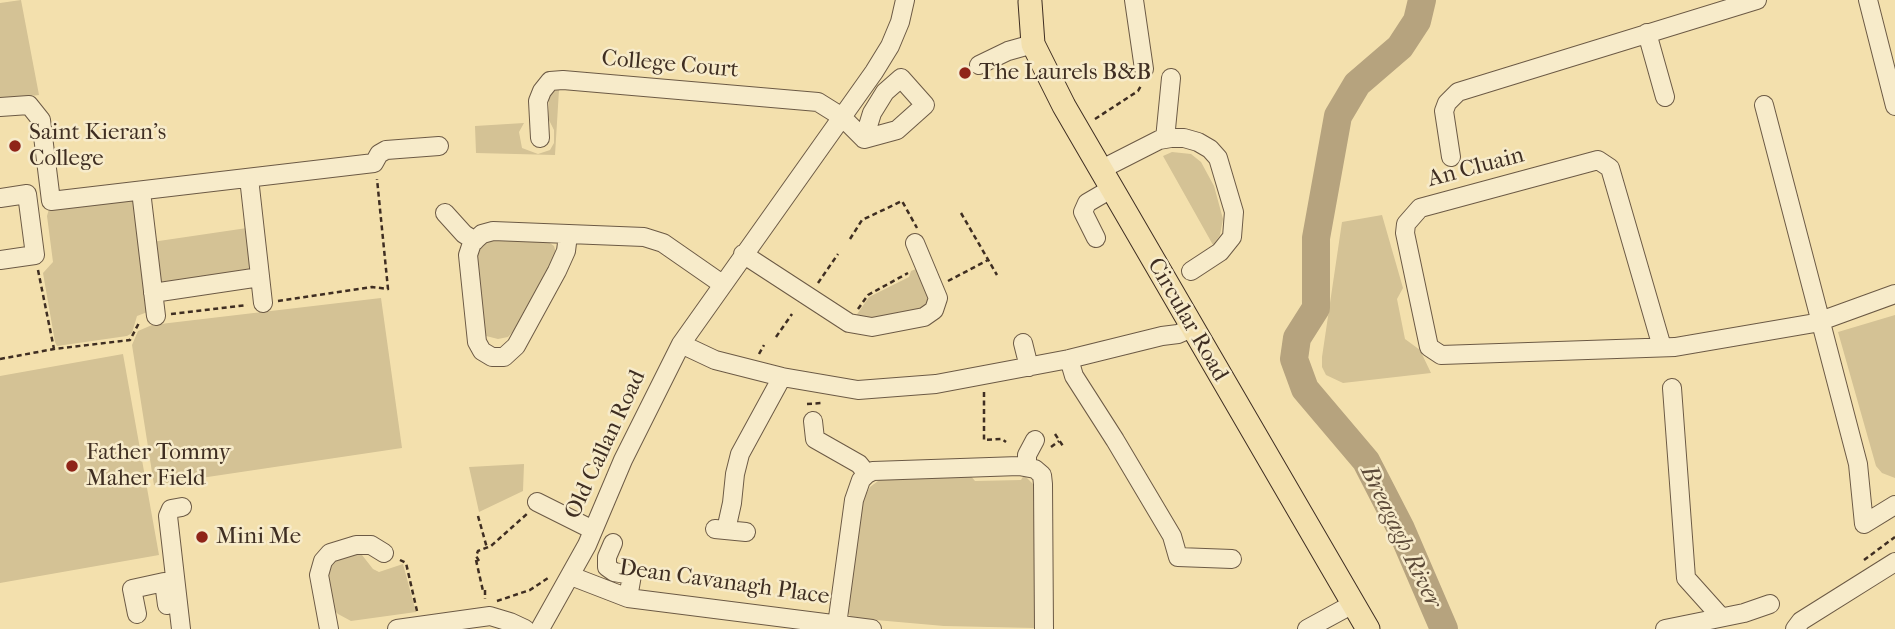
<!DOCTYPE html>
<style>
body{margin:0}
canvas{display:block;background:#f3e0ad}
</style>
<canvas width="1895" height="629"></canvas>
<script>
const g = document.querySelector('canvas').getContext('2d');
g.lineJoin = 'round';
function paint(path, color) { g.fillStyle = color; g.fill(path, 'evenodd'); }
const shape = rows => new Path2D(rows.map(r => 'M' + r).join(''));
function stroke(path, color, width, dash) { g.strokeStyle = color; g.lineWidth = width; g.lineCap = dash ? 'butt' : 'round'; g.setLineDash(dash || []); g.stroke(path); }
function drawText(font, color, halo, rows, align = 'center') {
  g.font = font + ' "IM FELL French Canon",serif'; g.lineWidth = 5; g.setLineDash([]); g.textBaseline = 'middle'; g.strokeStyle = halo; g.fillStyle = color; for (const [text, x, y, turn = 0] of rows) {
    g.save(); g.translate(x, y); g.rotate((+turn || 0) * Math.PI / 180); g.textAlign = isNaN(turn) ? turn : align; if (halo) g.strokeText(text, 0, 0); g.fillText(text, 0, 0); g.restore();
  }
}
paint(shape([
 [21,0,39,95,0,100,0,3],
 [559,90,555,155,476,153,475,126,524,123,519,132,522,148,538,154,550,150,554,143,554,130,549,120,549,98,551,91],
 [1172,152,1191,154,1201,162,1214,186,1223,219,1220,235,1213,245,1163,156],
 [131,198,136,203,150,311,137,316,132,333,127,336,57,346,55,342,43,273,53,262,47,216,49,209],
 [1382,215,1403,288,1397,299,1405,339,1420,350,1431,373,1343,383,1326,375,1322,367,1322,357,1342,222],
 [247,228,253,272,161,288,152,242],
 [486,239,547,241,554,246,556,253,517,327,508,337,498,339,486,336,482,330,475,256,478,246],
 [916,269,929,293,930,303,922,313,853,320,869,297,909,277,911,271],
 [381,298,402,448,154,485,132,345,138,331,152,325],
 [1895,315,1895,478,1882,473,1876,466,1838,332],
 [123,354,159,555,0,583,0,376],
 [524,464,523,491,479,512,469,467],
 [970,475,975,481,1021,480,1024,475,1033,484,1037,624,1035,628,944,626,853,618,849,615,847,610,863,500,870,487,882,478],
 [357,553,362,555,373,569,379,572,403,564,416,612,351,621,338,614,332,608,325,574,335,559]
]), '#d4c295');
stroke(shape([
 [1422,0,1417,21,1400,47,1357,84,1338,116,1316,238,1316,308,1297,338,1294,359,1305,389,1366,461,1401,529,1444,629]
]), '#b6a37e', 28);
const minor = shape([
 [1134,0,1144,69],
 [1868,0,1895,106],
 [1647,33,1665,97],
 [979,65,1008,51,1033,44],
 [1764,105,1858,464,1864,524,1895,505],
 [0,107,29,105,41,120,51,201,374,163,379,154,386,150,439,146],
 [540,138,538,101,542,91,550,81,563,80,818,102,842,117,864,139,897,130,925,105,901,78,885,92,872,113,864,139],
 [1165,139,1171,78],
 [1451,157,1444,111,1447,103,1458,92,1757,0],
 [1100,170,1159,140,1171,138,1184,138,1198,142,1210,149,1218,158,1234,212,1232,237,1220,252,1191,271],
 [249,178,263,303],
 [141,191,156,316],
 [0,198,27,194,35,255,0,260],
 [445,213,464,234,475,241],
 [568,235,566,251,557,271,516,346,504,357,492,357,482,351,477,342,468,255,472,243,482,234,493,231,644,237,663,243,722,284],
 [1096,238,1083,212,1087,203,1111,189],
 [743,254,849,323,872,327,924,317,934,310,938,298,915,243],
 [153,293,260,277],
 [1023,343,1029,367],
 [681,344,715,360,782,377,858,390,936,384,1069,359,1162,336,1178,334,1192,328],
 [1662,347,1610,168,1598,160,1420,208,1406,224,1405,233,1429,347,1441,355,1675,347,1815,323,1895,294],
 [1069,359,1074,376,1115,440,1172,536,1178,557,1232,559],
 [1672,388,1686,578,1721,617],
 [813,421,815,439,859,464,867,474],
 [1027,466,1027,455,1035,440],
 [537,502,593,530],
 [715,529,746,532],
 [726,530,732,503,735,474,740,454,782,377],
 [613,543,607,557,607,567,614,572,632,575,628,598],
 [571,576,628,598,872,629],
 [137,614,132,589,164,582,167,605],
 [837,625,854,500,861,480,867,474,873,471,1019,466,1035,469,1042,475,1043,484,1044,629],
 [181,629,168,516,171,509,182,507],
 [329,629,319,575,323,561,330,553,356,545,371,545,384,553],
 [397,629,490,616,510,622,525,629],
 [540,629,587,545,623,460,681,344,874,72,890,46,900,22,905,0],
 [1307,629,1353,604],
 [1665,629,1744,613,1770,604],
 [1795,629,1801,621,1895,562]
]);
const major = shape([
 [1030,2,1033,44,1064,106,1368,629]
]);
stroke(minor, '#6c5a45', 20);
stroke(major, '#3f2e22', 25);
stroke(shape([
 [1095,119,1138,91,1142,84],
 [961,213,997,275],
 [850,239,862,220,902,201,917,228],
 [38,270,54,349],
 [948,281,988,260],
 [818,283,838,254],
 [278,301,372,287,388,289,377,179],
 [858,309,868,295,908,273],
 [171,314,247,305],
 [776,337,792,314],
 [759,354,764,345],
 [0,359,54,349,130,340,140,321],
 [984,392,984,440,1002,439,1006,442],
 [807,404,821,403],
 [1055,434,1063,446],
 [1051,447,1059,441],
 [478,516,487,548],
 [400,560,406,563,417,611],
 [476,560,483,591],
 [1864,560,1895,537],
 [479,561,476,556,478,551,491,546,528,513],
 [485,590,485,599],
 [497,601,530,590,548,578]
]), '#3f2e22', 2.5, [5, 3.5]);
stroke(minor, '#f7ebca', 18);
stroke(major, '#f3e0ad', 23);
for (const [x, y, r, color] of [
 [965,73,7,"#8f2418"],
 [15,146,7,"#8f2418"],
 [72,466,7,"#8f2418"],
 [202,537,7,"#8f2418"]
]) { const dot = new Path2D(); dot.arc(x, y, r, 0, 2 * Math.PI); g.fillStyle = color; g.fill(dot); stroke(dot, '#f7ebca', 2.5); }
drawText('23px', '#3f2e22', '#f7ebca', [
 ["College Court",670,65,5],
 ["An Cluain",1476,168,-15],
 ["Circular Road",1187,320,60],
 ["Old Callan Road",606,445,-65],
 ["Dean Cavanagh Place",724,583,8]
]);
drawText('23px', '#3f2e22', '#f7ebca', [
 ["The Laurels B&B",979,73],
 ["Saint Kieran's",29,133],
 ["College",29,159],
 ["Father Tommy",86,453],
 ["Maher Field",86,479],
 ["Mini Me",216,537]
], 'left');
drawText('italic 24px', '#5d4b39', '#f7ebca', [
 ["Breagagh River",1400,537,64]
]);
</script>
